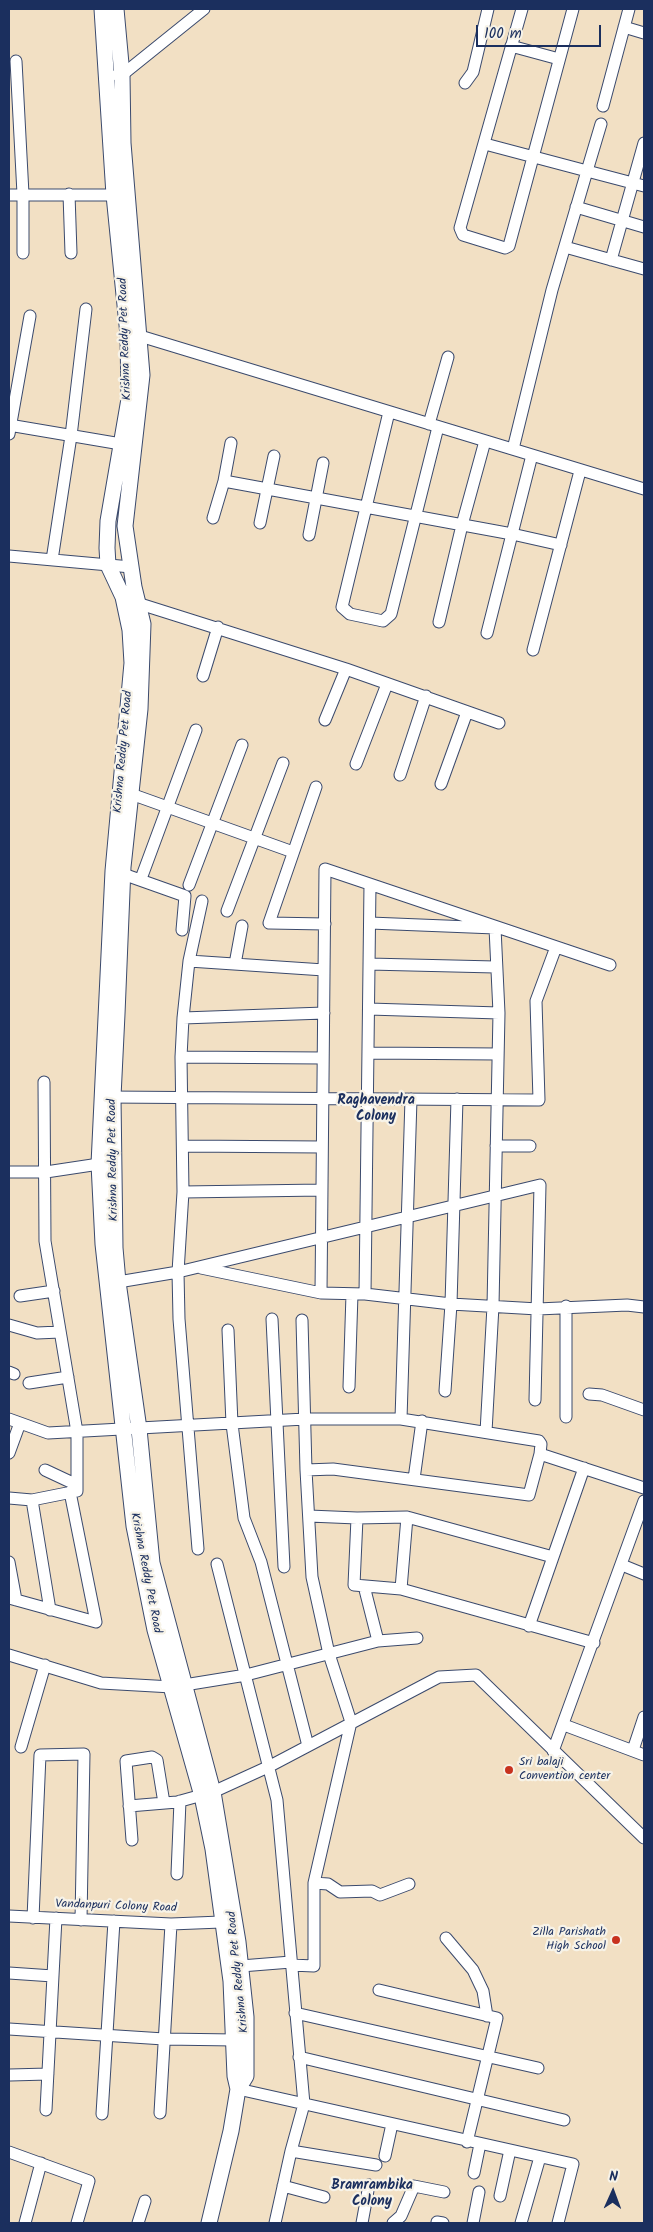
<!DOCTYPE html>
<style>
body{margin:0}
#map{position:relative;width:653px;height:2232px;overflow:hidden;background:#f2e0c4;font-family:Kalam,sans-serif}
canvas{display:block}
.frame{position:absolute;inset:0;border:10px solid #1b2f5e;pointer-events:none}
.north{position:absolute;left:588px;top:2167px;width:50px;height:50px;-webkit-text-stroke:4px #f7f3e8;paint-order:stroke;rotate:2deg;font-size:14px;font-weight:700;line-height:20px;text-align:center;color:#1b2f5e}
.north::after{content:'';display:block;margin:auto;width:18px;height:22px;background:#1b2f5e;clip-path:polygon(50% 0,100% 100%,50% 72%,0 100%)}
.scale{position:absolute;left:476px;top:25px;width:125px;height:22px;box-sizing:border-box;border:2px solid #1b2f5e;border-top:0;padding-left:6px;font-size:15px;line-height:18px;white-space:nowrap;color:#1b2f5e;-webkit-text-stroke:4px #f7f3e8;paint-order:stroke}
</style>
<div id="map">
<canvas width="653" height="2232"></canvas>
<div class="frame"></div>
<div class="north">N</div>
<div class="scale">100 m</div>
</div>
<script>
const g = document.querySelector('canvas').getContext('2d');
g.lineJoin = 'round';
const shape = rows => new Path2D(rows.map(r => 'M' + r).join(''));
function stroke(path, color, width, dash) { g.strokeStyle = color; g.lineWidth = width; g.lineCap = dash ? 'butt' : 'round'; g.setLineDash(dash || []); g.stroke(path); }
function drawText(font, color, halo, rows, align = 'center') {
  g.font = font + ' Kalam,sans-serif'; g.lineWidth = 4.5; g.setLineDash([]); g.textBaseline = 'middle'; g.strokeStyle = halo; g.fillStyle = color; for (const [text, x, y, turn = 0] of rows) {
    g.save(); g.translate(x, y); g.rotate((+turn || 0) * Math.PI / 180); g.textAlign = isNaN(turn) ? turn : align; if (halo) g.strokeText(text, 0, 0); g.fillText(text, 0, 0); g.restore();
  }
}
const minor = shape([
 [522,9,460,228,463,235,505,248,509,246,573,9],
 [624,27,644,33],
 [511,46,559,59],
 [16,61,23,194,23,253],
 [117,75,122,75,204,9],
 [465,83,473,72,488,9],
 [603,106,629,9],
 [601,124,587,171,644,186],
 [485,144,587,171,552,290,513,449],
 [69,194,71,253],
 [9,195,114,195],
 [576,207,644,227],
 [565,247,644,269],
 [611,260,644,143],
 [140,336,644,489],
 [389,412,342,607,350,614,383,621,391,614,438,427],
 [429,424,448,357],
 [9,425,121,444],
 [9,434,30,316],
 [224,481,512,534,561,545],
 [213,518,224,481,231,443],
 [260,523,274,456],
 [309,535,323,463],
 [9,556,131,567],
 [52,560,71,436,86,309],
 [137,603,346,669,499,723],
 [439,622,462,525,485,441],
 [487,633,532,455],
 [533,650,580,471],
 [203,676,218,627],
 [325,720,346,669],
 [356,764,387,684],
 [400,775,426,696],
 [441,784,467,712],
 [316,787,269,923,325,924],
 [131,794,293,852],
 [123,874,185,896,182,930],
 [142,876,196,730],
 [189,885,242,745],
 [227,911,283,763],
 [370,923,495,928,499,1013,493,1306,486,1432],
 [189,961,324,970],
 [235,964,242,926],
 [369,964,495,967],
 [369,1009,499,1013],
 [183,1018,324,1013],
 [368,1053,498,1054],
 [181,1057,323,1058],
 [106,1097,539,1100,536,1001,556,947],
 [184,1146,322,1147],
 [496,1146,530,1146],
 [9,1172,46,1172,99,1164],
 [183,1192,322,1190],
 [201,1268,321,1293,365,1294,451,1304,538,1309,627,1305,644,1307],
 [118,1282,178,1272,540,1185,535,1400],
 [321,1293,325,869,610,965],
 [365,1294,370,884],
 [20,1296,54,1291],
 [272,1319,284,1567],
 [9,1325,37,1333,60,1332],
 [228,1330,232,1424,244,1518,261,1562,308,1746],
 [9,1372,14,1374],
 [29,1383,68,1377],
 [349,1387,352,1294],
 [445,1391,451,1304,457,1099],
 [589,1394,602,1395,644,1410],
 [566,1417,566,1306],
 [9,1419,48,1433,305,1419,401,1419,539,1441,541,1444,540,1454,644,1488],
 [401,1419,411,1099],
 [9,1453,20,1423],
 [45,1470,77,1485],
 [306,1470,333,1469,529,1495,540,1454],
 [414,1479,422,1421],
 [9,1498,32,1500,77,1491,77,1432,45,1241,44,1082],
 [32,1500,50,1610],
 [309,1516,357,1518,407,1517,553,1557],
 [357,1518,354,1585,401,1589,594,1643],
 [198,1549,179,1319,178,1272,183,1192,181,1057,183,1018,189,961,202,901],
 [9,1562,16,1600],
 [217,1564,277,1800,304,2104,291,2151,275,2223],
 [622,1565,644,1574],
 [364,1586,378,1641],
 [401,1589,407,1517],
 [9,1598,96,1622,70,1492],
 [529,1626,584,1468],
 [9,1655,101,1683,172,1687,246,1675,378,1641,417,1638],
 [564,1725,644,1755],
 [21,1747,45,1665],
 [633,1750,644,1717],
 [553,1751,644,1501],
 [129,1806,177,1802,213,1792,270,1766,439,1677,476,1675,644,1838],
 [132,1840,126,1761,152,1757,157,1760,164,1803],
 [177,1874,180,1801],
 [314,1883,328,1884,340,1892,372,1891,380,1895,409,1884],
 [9,1916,171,1924,221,1922],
 [33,1918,40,1755,84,1754,81,1920],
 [446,1938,473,1970,483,1991,487,2016],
 [291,1965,314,1966,314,1883,351,1722,329,1654,312,1577,306,1470,302,1320],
 [241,1966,291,1962],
 [9,1973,53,1976],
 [379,1990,497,2018,467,2142],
 [295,2013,538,2068],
 [9,2029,164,2039,235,2040],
 [299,2057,564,2120],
 [10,2075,48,2074],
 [238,2089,573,2164,558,2223],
 [46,2110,56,1918],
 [160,2113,171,1924],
 [102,2114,114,1921],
 [291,2151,376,2165],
 [9,2152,89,2181,77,2223],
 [385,2156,392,2124],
 [474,2173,480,2144],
 [283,2186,324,2197],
 [500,2196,510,2150],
 [437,2222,443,2223],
 [25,2223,41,2163],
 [138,2223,145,2201],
 [362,2223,369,2185],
 [393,2223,401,2216,414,2186,444,2192],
 [473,2223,479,2192],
 [521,2223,540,2157]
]);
const major = shape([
 [102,9,114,195,128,335,129,399,108,521,107,548,108,565,123,597,130,630,132,663,113,871,99,1164,103,1244,134,1526,155,1630,202,1796,213,1849,231,1981,235,2076,238,2089],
 [116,9,122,75,123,143,142,375,125,526,134,587,143,624,140,709,123,867,117,1014,113,1097,115,1248,118,1282,139,1429,152,1563,213,1792,238,1942,246,2017,246,2076,238,2089,231,2131,209,2223]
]);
stroke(minor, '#3b4a6d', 13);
stroke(major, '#3b4a6d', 17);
stroke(minor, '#fff', 11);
stroke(major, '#fff', 15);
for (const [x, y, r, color] of [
 [509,1770,5,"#c8321e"],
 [616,1940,5,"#c8321e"]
]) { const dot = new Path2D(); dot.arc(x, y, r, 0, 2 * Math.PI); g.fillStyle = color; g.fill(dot); stroke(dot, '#f7f3e8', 2); }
drawText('12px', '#1b2f5e', '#f7f3e8', [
 ["Krishna Reddy Pet Road",126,339,-92],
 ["Krishna Reddy Pet Road",124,752,-85],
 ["Krishna Reddy Pet Road",114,1160,-91],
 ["Krishna Reddy Pet Road",145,1573,79],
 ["Vandanpuri Colony Road",116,1907,2],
 ["Krishna Reddy Pet Road",239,1972,-96]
]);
drawText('12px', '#1b2f5e', '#f7f3e8', [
 ["Sri balaji",519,1763],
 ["Convention center",519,1777],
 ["Zilla Parishath",606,1933,"right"],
 ["High School",606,1947,"right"]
], 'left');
drawText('bold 14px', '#1b2f5e', '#f7f3e8', [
 ["Raghavendra",376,1102],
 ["Colony",376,1118],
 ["Bramrambika",372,2187],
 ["Colony",372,2203]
]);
</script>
